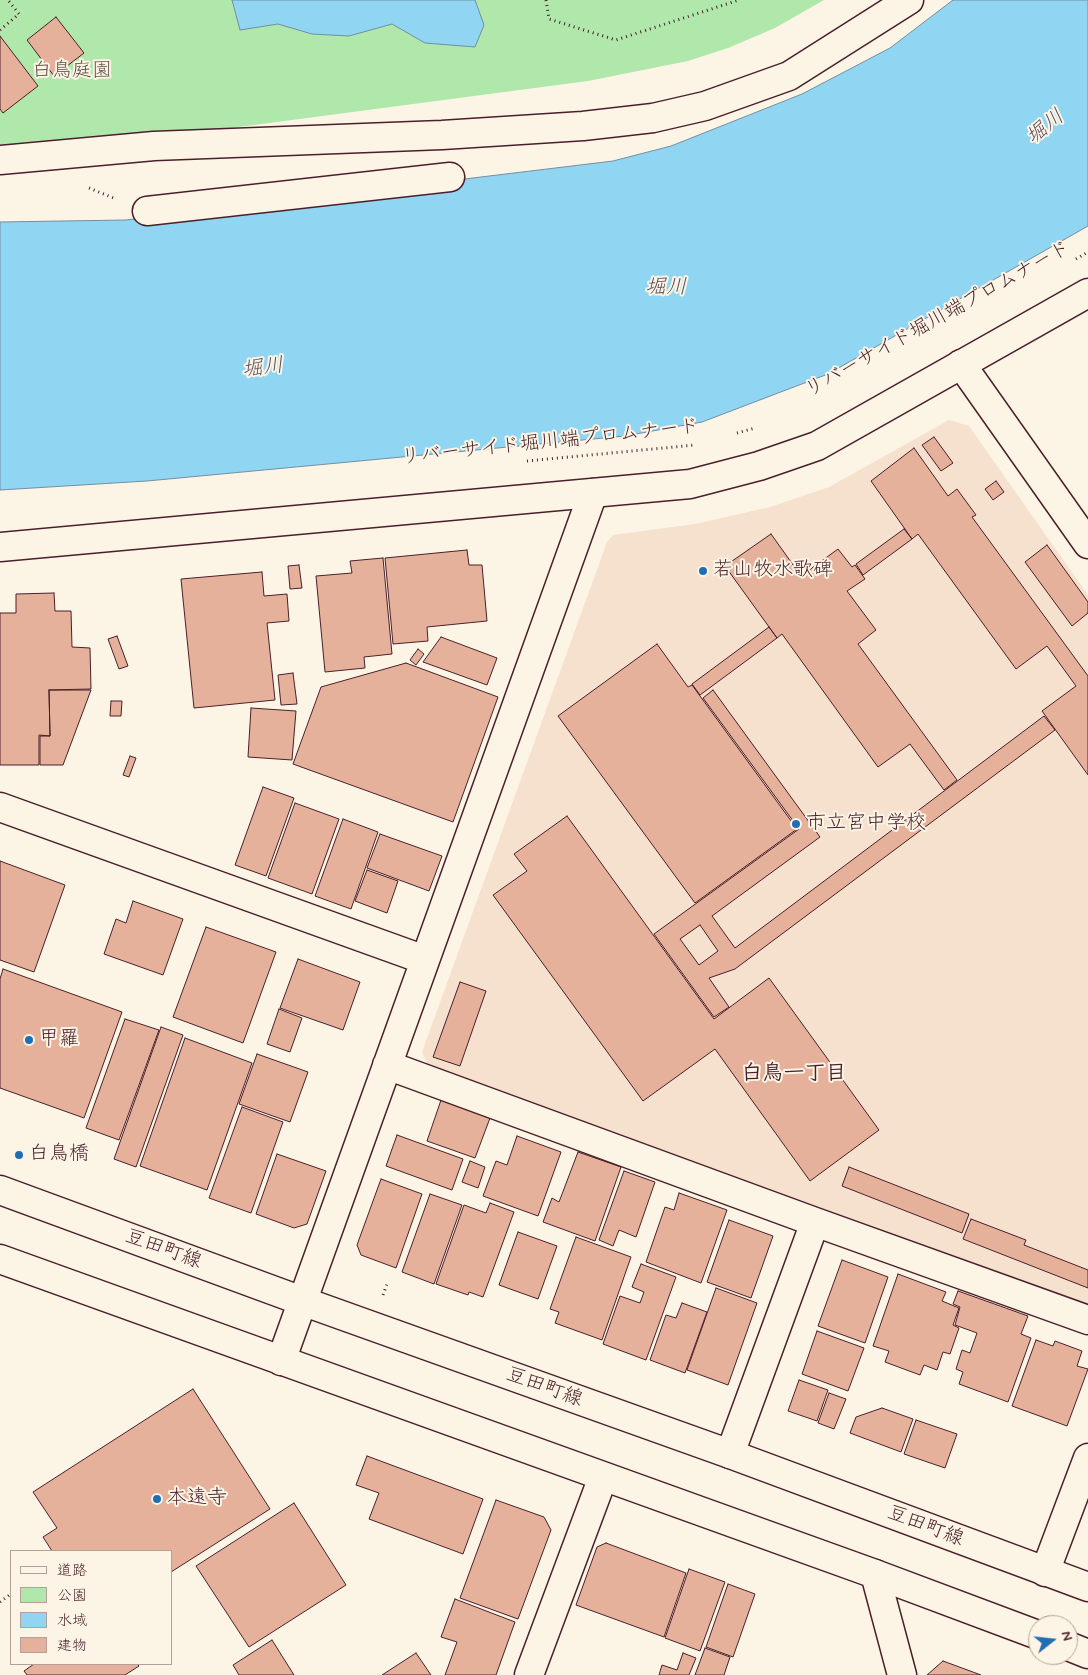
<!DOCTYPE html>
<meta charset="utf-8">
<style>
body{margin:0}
#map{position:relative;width:1088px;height:1675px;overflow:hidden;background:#fcf5e5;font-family:Mynerve,"Klee One",sans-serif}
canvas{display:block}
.legend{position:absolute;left:10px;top:1550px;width:162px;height:115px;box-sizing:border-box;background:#fcf5e5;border:1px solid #b59f9b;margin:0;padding:6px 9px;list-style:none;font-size:15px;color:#4a1f2b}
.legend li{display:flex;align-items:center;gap:10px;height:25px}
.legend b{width:25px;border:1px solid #b59f9b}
.north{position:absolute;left:1028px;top:1615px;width:50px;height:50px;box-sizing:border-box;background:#fcf5e5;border:1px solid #b59f9b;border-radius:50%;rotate:74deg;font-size:14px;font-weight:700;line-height:20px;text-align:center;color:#4a1f2b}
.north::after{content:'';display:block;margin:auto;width:18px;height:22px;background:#1f6fb2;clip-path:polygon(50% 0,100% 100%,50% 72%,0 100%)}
</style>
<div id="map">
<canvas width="1088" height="1675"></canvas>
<ul class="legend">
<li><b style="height:6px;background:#fcf5e5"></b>道路</li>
<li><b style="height:14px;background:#b0e8ac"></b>公園</li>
<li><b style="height:14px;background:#90d6f2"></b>水域</li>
<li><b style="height:14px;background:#e6b19a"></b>建物</li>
</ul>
<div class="north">N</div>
</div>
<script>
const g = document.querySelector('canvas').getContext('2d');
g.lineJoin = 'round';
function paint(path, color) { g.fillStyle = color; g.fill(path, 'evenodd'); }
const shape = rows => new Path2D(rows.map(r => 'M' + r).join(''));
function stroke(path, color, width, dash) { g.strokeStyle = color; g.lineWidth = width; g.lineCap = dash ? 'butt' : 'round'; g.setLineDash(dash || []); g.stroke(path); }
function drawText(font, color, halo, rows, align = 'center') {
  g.font = font + ' Mynerve,"Klee One",sans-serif'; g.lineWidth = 4; g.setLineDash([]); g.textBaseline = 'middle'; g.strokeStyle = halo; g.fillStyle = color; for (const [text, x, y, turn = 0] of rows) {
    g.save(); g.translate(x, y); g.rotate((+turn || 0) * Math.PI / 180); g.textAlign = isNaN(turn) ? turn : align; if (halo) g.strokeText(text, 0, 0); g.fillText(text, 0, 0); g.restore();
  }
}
paint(shape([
 [949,420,969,426,1088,595,1088,1308,429,1068,422,1052,607,542,613,535,695,524,770,507,829,487]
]), '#f5e1ce');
paint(shape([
 [0,0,824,0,775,28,728,48,688,61,588,81,125,142,0,146]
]), '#b0e8ac');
const water = shape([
 [232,0,475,0,484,25,475,47,425,43,392,24,349,36,312,34,278,24,240,30,232,0],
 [953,0,1088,0,1088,226,828,374,702,422,625,436,147,481,0,490,0,222,126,220,613,161,671,146,802,94,890,48,953,0]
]);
paint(water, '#90d6f2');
stroke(water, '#748da2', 1);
const building = shape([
 [56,17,84,53,54,76,27,40,56,17],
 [0,36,38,86,3,113,0,109,0,36],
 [934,437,953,463,941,471,922,445,934,437],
 [914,448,948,496,957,489,976,515,972,517,1088,676,1088,775,1042,711,1076,686,1047,646,1016,669,918,534,912,539,871,481,914,448],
 [996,481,1004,492,993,500,985,489,996,481],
 [904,529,912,539,863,575,856,564,904,529],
 [771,534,801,576,838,549,852,567,855,565,865,579,847,591,876,630,858,644,957,780,944,790,910,744,878,767,782,634,777,638,725,566,771,534],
 [1047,545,1088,602,1088,613,1072,626,1025,562,1047,545],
 [467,550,469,565,482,565,487,621,427,627,428,641,393,644,385,558,467,550],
 [383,558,392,654,364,657,365,668,325,672,316,576,352,573,350,561,383,558],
 [299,565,302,588,290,589,288,566,299,565],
 [262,572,264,596,287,594,289,621,267,623,275,700,194,708,181,579,262,572],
 [54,593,55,611,71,611,72,647,90,648,91,689,49,690,50,736,39,735,39,765,0,765,0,613,16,613,16,594,54,593],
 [769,627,777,638,700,695,692,684,769,627],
 [117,636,128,666,119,669,108,639,117,636],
 [441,637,497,658,487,685,423,662,441,637],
 [657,644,688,687,692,685,797,829,695,903,558,716,657,644],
 [418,649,424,654,416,665,410,660,418,649],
 [406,663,498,697,453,822,293,764,321,687,406,663],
 [293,673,297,704,281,705,278,675,293,673],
 [49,690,91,690,63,765,40,765,40,736,50,736,49,690],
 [713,690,820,837,712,916,735,948,1044,716,1055,730,735,969,709,978,729,1007,714,1017,654,934,799,829,703,698,713,690],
 [700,925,718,951,699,965,680,939,700,925],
 [111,701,122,701,121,716,110,716,111,701],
 [251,708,296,711,292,760,248,757,251,708],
 [130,756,136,758,129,777,123,775,130,756],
 [263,787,294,798,266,876,235,865,263,787],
 [295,803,339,819,312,894,268,878,295,803],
 [567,816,714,1019,769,978,879,1130,810,1181,715,1049,643,1101,493,895,527,871,514,854,567,816],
 [343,819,378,832,351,909,315,896,343,819],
 [380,834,442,856,429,891,367,868,380,834],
 [0,861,65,885,34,972,0,960,0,861],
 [367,870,398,881,387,913,355,901,367,870],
 [133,901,183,919,163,975,104,954,116,919,126,923,133,901],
 [206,927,276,952,243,1043,173,1017,206,927],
 [298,959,360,982,343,1030,280,1008,298,959],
 [3,969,122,1012,84,1118,0,1088,0,979,3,969],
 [460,982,486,991,460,1066,433,1057,460,982],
 [279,1009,302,1018,290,1052,267,1044,279,1009],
 [125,1019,159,1030,119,1140,86,1128,125,1019],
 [161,1027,183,1035,136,1167,114,1159,161,1027],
 [185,1038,252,1063,207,1190,140,1166,185,1038],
 [257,1054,308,1072,290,1122,239,1104,257,1054],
 [441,1100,490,1118,475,1158,427,1141,441,1100],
 [242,1107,283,1122,251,1213,209,1198,242,1107],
 [397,1135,463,1159,452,1190,386,1166,397,1135],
 [517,1136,561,1152,538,1216,483,1196,496,1161,507,1165,517,1136],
 [578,1152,621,1167,595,1241,543,1222,552,1198,559,1202,578,1152],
 [277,1154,326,1171,307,1224,294,1228,256,1214,277,1154],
 [470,1161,485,1167,478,1188,462,1182,470,1161],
 [849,1167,969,1214,962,1233,842,1186,849,1167],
 [624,1171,655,1182,636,1237,619,1230,613,1246,599,1240,624,1171],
 [381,1179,422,1194,396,1268,361,1255,357,1245,381,1179],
 [679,1193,727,1210,701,1283,646,1262,665,1207,674,1210,679,1193],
 [430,1194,462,1205,434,1284,402,1272,430,1194],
 [490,1203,514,1212,483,1297,469,1292,468,1295,436,1284,464,1205,486,1213,490,1203],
 [971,1219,1026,1240,1024,1245,1088,1270,1088,1288,963,1239,971,1219],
 [729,1220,773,1236,751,1298,707,1282,729,1220],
 [518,1232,557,1246,538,1299,499,1285,518,1232],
 [576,1237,631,1257,602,1340,555,1323,559,1312,550,1309,576,1237],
 [842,1260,888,1277,865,1343,818,1326,842,1260],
 [641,1264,676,1277,646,1360,603,1344,620,1296,640,1303,644,1292,632,1287,641,1264],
 [898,1274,946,1292,942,1301,959,1308,953,1325,959,1328,950,1354,943,1352,937,1370,924,1365,920,1375,885,1362,889,1351,873,1346,898,1274],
 [716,1288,757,1303,728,1385,687,1370,716,1288],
 [958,1291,1028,1316,1021,1334,1031,1338,1008,1402,959,1384,963,1372,956,1369,962,1350,970,1353,977,1333,955,1325,960,1307,953,1304,958,1291],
 [682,1303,707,1312,685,1373,650,1360,666,1315,676,1318,682,1303],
 [817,1331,864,1348,848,1391,802,1374,817,1331],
 [1036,1340,1053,1346,1055,1341,1082,1351,1077,1366,1088,1369,1067,1426,1012,1406,1036,1340],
 [799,1380,828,1390,817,1421,788,1411,799,1380],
 [193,1389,270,1509,171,1572,171,1551,52,1551,43,1537,57,1528,33,1492,193,1389],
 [829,1393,846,1399,834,1429,818,1423,829,1393],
 [882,1408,913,1419,901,1452,850,1433,856,1417,882,1408],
 [916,1420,957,1434,945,1468,904,1454,916,1420],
 [367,1456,483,1499,463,1554,369,1519,379,1493,356,1485,367,1456],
 [496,1500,544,1517,551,1530,518,1619,460,1598,496,1500],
 [294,1503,346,1585,249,1647,196,1566,294,1503],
 [606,1543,686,1573,664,1637,576,1605,597,1547,606,1543],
 [689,1569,725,1582,700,1651,665,1638,689,1569],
 [728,1584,755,1594,733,1657,706,1647,728,1584],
 [455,1599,515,1622,496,1675,445,1675,457,1642,441,1637,455,1599],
 [272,1640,294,1675,239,1675,233,1665,272,1640],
 [705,1648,730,1657,724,1675,695,1675,705,1648],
 [416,1653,431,1675,382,1675,416,1653],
 [683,1653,696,1658,689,1675,659,1675,662,1665,677,1670,683,1653],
 [943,1661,981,1675,927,1675,943,1661],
 [34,1664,137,1664,139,1666,125,1675,27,1675,24,1671,34,1664]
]);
paint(building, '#e6b19a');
stroke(building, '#4a1f2b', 1);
const street = shape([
 [0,160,154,146,442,135,583,126,653,118,705,106,789,76,909,0],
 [147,211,450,177],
 [961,364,1088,544],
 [0,807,425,960],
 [387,1065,815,1222,1088,1320],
 [281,1361,593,493],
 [730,1454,815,1222],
 [1045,1572,1088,1458],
 [875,1574,902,1675],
 [529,1675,603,1477]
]);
const secondary = shape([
 [0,547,690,484,759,466,817,446,1088,293],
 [0,1190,302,1301,730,1454,1088,1587],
 [0,1259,875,1574,1038,1635],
 [1068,1646,1088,1654]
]);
stroke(street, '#4a1f2b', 31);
stroke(secondary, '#4a1f2b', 31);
stroke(shape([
 [546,0,549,19,616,40,739,0],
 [0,30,19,14,8,0],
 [89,188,116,199],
 [1076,259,1088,252],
 [737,433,755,428],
 [527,461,695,445],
 [383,1295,387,1284],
 [0,1602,11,1594]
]), '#4a1f2b', 3, [1, 4]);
stroke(street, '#fcf5e5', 28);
stroke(secondary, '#fcf5e5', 28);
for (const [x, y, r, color] of [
 [703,571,5,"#1f6fb2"],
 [796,824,5,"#1f6fb2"],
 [29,1040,5,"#1f6fb2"],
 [19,1155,5,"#1f6fb2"],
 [157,1499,5,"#1f6fb2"]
]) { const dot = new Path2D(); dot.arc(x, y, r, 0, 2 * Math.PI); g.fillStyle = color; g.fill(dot); stroke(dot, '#fcf5e5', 2); }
drawText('20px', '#64514b', '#fcf5e5', [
 ["白鳥庭園",72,72]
]);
drawText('20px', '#4a1f2b', '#fcf5e5', [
 ["リバーサイド堀川端プロムナード",938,320,-29],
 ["リバーサイド堀川端プロムナード",550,443,-6],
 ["豆田町線",163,1250,20],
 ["豆田町線",544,1388,20],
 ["豆田町線",925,1527,21]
]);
drawText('20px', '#4a1f2b', '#fcf5e5', [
 ["若山牧水歌碑",713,571],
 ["市立宮中学校",806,824],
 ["甲羅",39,1040],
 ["白鳥橋",29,1155],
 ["本遠寺",167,1499]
], 'left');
drawText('italic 21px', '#5c4d5d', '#fcf5e5', [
 ["堀川",1046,128,-39],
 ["堀川",666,289],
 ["堀川",263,369,-7]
]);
drawText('bold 21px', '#4a1f2b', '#fcf5e5', [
 ["白鳥一丁目",794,1075]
]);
</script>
